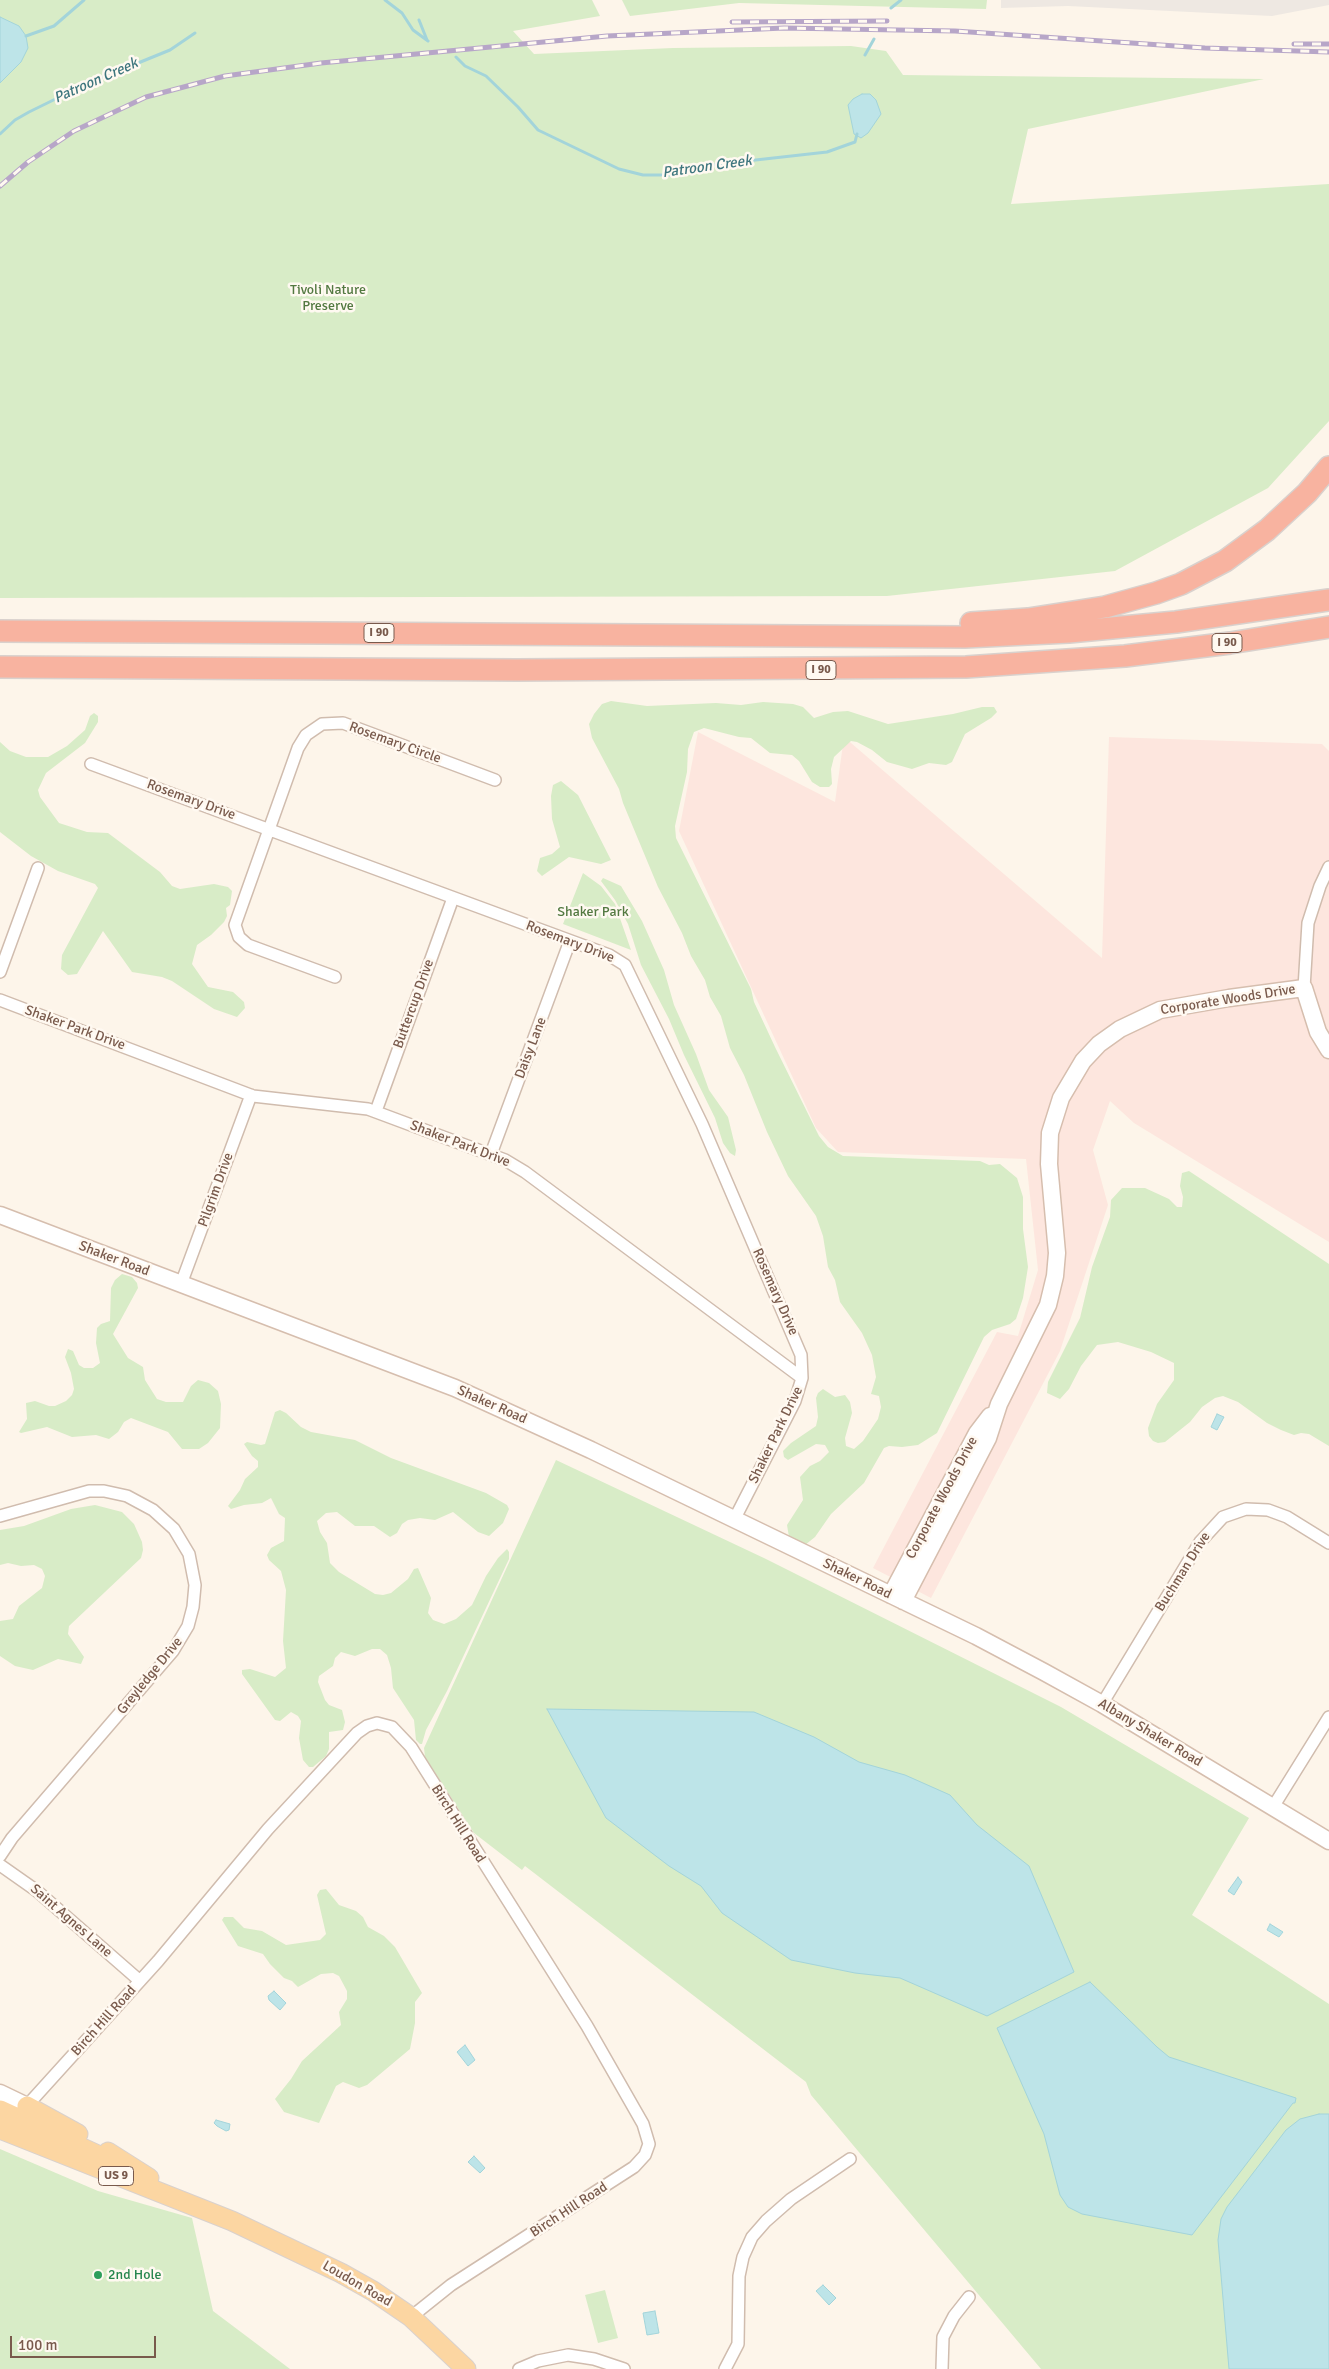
<!DOCTYPE html>
<style>
body{margin:0}
#map{position:relative;width:1329px;height:2369px;overflow:hidden;background:#fdf5ea;font-family:Signika,sans-serif}
canvas{display:block}
.scale{position:absolute;left:10px;top:2336px;width:146px;height:22px;box-sizing:border-box;border:2px solid #795a4c;border-top:0;padding-left:6px;font-size:15px;line-height:18px;white-space:nowrap;color:#795a4c;-webkit-text-stroke:4px #fff9f1;paint-order:stroke}
</style>
<div id="map">
<canvas width="1329" height="2369"></canvas>
<div class="scale">100 m</div>
</div>
<script>
const g = document.querySelector('canvas').getContext('2d');
g.lineJoin = 'round';
function paint(path, color) { g.fillStyle = color; g.fill(path, 'evenodd'); }
const shape = rows => new Path2D(rows.map(r => 'M' + r).join(''));
function stroke(path, color, width, dash) { g.strokeStyle = color; g.lineWidth = width; g.lineCap = dash ? 'butt' : 'round'; g.setLineDash(dash || []); g.stroke(path); }
function drawText(font, color, halo, rows, align = 'center') {
  g.font = font + ' Signika,sans-serif'; g.lineWidth = 5; g.setLineDash([]); g.textBaseline = 'middle'; g.strokeStyle = halo; g.fillStyle = color; for (const [text, x, y, turn = 0] of rows) {
    g.save(); g.translate(x, y); g.rotate((+turn || 0) * Math.PI / 180); g.textAlign = isNaN(turn) ? turn : align; if (halo) g.strokeText(text, 0, 0); g.fillText(text, 0, 0); g.restore();
  }
}
paint(shape([
 [698,732,835,802,844,737,1102,958,1109,737,1322,744,1329,751,1329,1242,1134,1123,1110,1101,1093,1150,1108,1205,1060,1351,931,1598,873,1568,997,1332,1018,1336,1038,1270,1026,1159,838,1152,816,1128,679,831]
]), '#fde6de');
paint(shape([
 [1001,0,1329,0,1329,5,1272,16,1068,6,1001,8]
]), '#eee8e2');
paint(shape([
 [0,0,592,0,600,16,513,31,534,54,673,48,851,46,886,51,903,75,1264,79,1028,129,1011,204,1329,184,1329,421,1268,488,1115,571,887,596,0,598],
 [622,0,987,0,986,9,739,3,630,16],
 [611,701,647,706,716,703,741,705,763,702,793,704,803,707,814,718,833,712,848,711,888,724,953,714,982,707,994,707,997,712,991,718,965,734,952,762,946,765,929,763,912,769,887,762,872,750,857,742,851,741,834,757,831,769,832,784,829,787,820,787,812,782,799,761,792,755,770,753,751,738,739,737,704,728,694,732,688,749,687,772,675,826,676,838,751,989,754,1002,775,1047,819,1136,828,1147,843,1156,980,1161,989,1165,1000,1164,1017,1178,1023,1197,1023,1229,1028,1267,1023,1298,1016,1319,1010,1324,992,1330,984,1337,937,1433,918,1445,902,1447,889,1446,884,1448,864,1483,831,1514,815,1537,805,1545,789,1537,787,1525,803,1500,800,1477,810,1466,820,1461,829,1452,825,1445,816,1444,788,1460,784,1457,783,1451,791,1443,816,1426,818,1417,816,1398,818,1393,823,1389,835,1397,845,1395,850,1402,852,1413,845,1438,846,1446,854,1449,863,1441,878,1419,881,1407,879,1396,871,1394,876,1377,872,1355,862,1333,840,1302,835,1280,828,1267,823,1236,816,1216,788,1176,767,1132,744,1075,730,1048,721,1016,710,997,705,980,691,956,682,933,658,887,623,803,619,789,592,738,589,724,594,714,602,704],
 [94,713,98,716,98,722,85,743,46,773,38,790,40,797,59,823,87,832,108,833,160,872,172,886,180,889,214,884,228,887,232,891,230,905,226,908,227,916,224,922,211,935,197,945,192,964,208,987,233,992,244,1002,245,1008,237,1017,214,1009,172,981,162,977,132,972,103,931,77,974,68,975,61,969,62,955,98,888,95,884,58,871,31,856,0,832,0,742,10,751,26,757,48,757,67,746,85,730,90,716],
 [561,781,578,795,611,860,601,864,569,857,542,876,537,871,540,858,552,854,560,847,552,819,551,796,553,785],
 [583,873,601,886,615,904,631,950,563,924],
 [603,878,621,886,642,921,664,970,674,1005,696,1054,709,1090,728,1117,736,1150,735,1156,730,1153,723,1143,715,1118,684,1055,669,1019,641,965,628,924,615,900,601,881],
 [1189,1171,1329,1264,1329,1446,1309,1434,1301,1433,1294,1435,1281,1430,1267,1423,1238,1402,1223,1396,1215,1398,1202,1407,1190,1422,1165,1442,1158,1443,1153,1441,1149,1436,1148,1428,1157,1404,1174,1380,1174,1363,1151,1352,1118,1342,1097,1345,1081,1366,1069,1389,1060,1399,1047,1393,1048,1382,1080,1318,1092,1267,1110,1217,1111,1200,1122,1188,1145,1188,1169,1199,1177,1207,1182,1207,1183,1197,1180,1186,1182,1173],
 [122,1274,132,1277,137,1283,138,1288,113,1334,128,1358,143,1367,145,1380,157,1399,166,1402,183,1402,191,1386,198,1380,209,1383,218,1391,221,1404,220,1428,208,1443,199,1449,182,1449,168,1432,131,1418,124,1422,118,1432,109,1439,96,1435,72,1437,47,1427,21,1433,19,1432,27,1419,26,1403,35,1401,49,1406,55,1406,66,1401,72,1395,74,1389,71,1373,65,1357,68,1349,73,1351,79,1365,84,1368,93,1368,100,1363,96,1343,97,1328,101,1324,110,1321,111,1288,115,1280],
 [280,1410,286,1413,301,1427,311,1432,355,1440,391,1458,486,1493,507,1505,509,1509,503,1523,489,1536,478,1532,453,1512,435,1520,420,1518,408,1520,402,1524,397,1533,390,1537,374,1526,355,1526,337,1512,326,1513,317,1521,320,1532,327,1543,330,1563,339,1572,375,1594,383,1595,391,1593,408,1579,414,1569,418,1568,431,1598,428,1613,433,1620,444,1624,456,1619,472,1605,486,1576,498,1558,507,1549,509,1552,509,1559,447,1691,426,1730,422,1744,420,1744,416,1740,414,1720,393,1688,391,1668,387,1655,380,1649,372,1649,355,1656,341,1652,335,1658,333,1666,319,1676,318,1682,325,1700,329,1705,342,1710,345,1722,343,1730,329,1732,329,1749,326,1756,313,1767,309,1767,303,1760,299,1738,301,1721,298,1716,291,1712,280,1721,275,1720,242,1674,242,1670,250,1669,275,1677,286,1668,283,1641,286,1590,281,1571,269,1560,267,1555,271,1548,284,1541,285,1518,279,1514,271,1498,262,1503,244,1505,231,1509,228,1506,240,1490,245,1479,258,1467,258,1461,252,1456,244,1444,247,1442,261,1445,265,1444,275,1412],
 [556,1460,766,1559,1061,1707,1249,1818,1192,1915,1329,2004,1329,2369,1041,2369,811,2095,806,2082,525,1866,522,1870,474,1833,425,1757,424,1748],
 [95,1505,122,1512,134,1524,142,1542,143,1550,141,1558,69,1626,68,1634,84,1657,81,1664,58,1659,33,1670,15,1666,0,1656,0,1621,13,1619,19,1606,42,1588,45,1576,42,1569,34,1565,21,1566,8,1563,0,1565,0,1530,24,1526,71,1509],
 [326,1889,339,1905,356,1911,363,1917,368,1927,384,1936,395,1947,422,1993,415,2002,415,2023,410,2049,367,2085,359,2088,343,2082,336,2086,319,2123,284,2112,275,2099,291,2079,302,2061,341,2025,339,2012,347,1999,347,1991,339,1976,333,1973,321,1974,298,1987,292,1981,284,1978,270,1964,263,1954,238,1946,222,1920,224,1917,233,1917,244,1928,262,1931,286,1945,320,1940,326,1934,317,1895,320,1890],
 [0,2149,98,2191,192,2218,213,2311,290,2369,0,2369],
 [605,2290,618,2338,598,2343,585,2295]
]), '#d8ecc7');
const water = shape([
 [0,17,19,26,26,36,28,48,21,62,0,83,0,17],
 [862,94,870,94,876,100,881,114,868,133,861,138,854,134,848,105,853,99,862,94],
 [1217,1414,1224,1417,1217,1430,1211,1427,1217,1414],
 [547,1709,754,1712,814,1737,859,1762,905,1775,950,1795,977,1825,1029,1866,1074,1972,987,2016,900,1978,855,1973,791,1960,722,1913,701,1886,669,1866,606,1818,547,1709],
 [1238,1877,1242,1882,1234,1895,1228,1891,1238,1877],
 [1270,1924,1283,1932,1279,1937,1267,1930,1270,1924],
 [1090,1982,1157,2047,1169,2057,1296,2098,1295,2103,1293,2103,1192,2235,1082,2214,1068,2207,1060,2195,1044,2134,997,2028,1090,1982],
 [274,1991,286,2003,280,2010,269,2000,268,1996,274,1991],
 [465,2045,475,2060,468,2066,457,2052,465,2045],
 [1319,2114,1329,2114,1329,2369,1229,2369,1218,2240,1221,2219,1227,2207,1286,2130,1300,2119,1319,2114],
 [216,2120,230,2124,229,2130,226,2131,217,2126,214,2123,216,2120],
 [474,2156,485,2168,480,2173,468,2162,474,2156],
 [823,2285,836,2298,829,2305,816,2291,823,2285],
 [655,2311,659,2333,647,2335,643,2313,655,2311]
]);
paint(water, '#bde4e8');
stroke(water, '#a3d4da', 1);
stroke(shape([
 [385,0,402,13,413,30,428,41],
 [891,8,901,0],
 [419,20,427,40],
 [26,36,54,26,84,0],
 [865,55,874,39],
 [456,57,465,66,486,76,518,107,538,130,619,169,643,175,670,175,711,165,827,152,855,142,857,134],
 [0,134,15,120,29,112,84,85,170,50,195,33]
]), '#a3d4da', 3);
const street = shape([
 [91,764,609,955,625,965,702,1124,801,1355,802,1378,795,1401,734,1520],
 [0,972,38,868],
 [335,977,248,945,239,937,235,925,298,748,306,735,322,724,343,723,495,780],
 [1304,988,1308,923,1320,886,1329,867],
 [0,1000,253,1096,368,1109,505,1160,525,1172,802,1378],
 [376,1111,453,898],
 [491,1154,570,941],
 [181,1284,251,1095],
 [0,1516,89,1491,104,1491,127,1496,153,1510,174,1529,189,1554,195,1585,193,1607,188,1626,173,1651,12,1838,0,1856],
 [1102,1704,1200,1542,1223,1517,1246,1509,1268,1510,1287,1517,1329,1543],
 [1273,1807,1329,1717],
 [0,1865,37,1891,140,1981],
 [24,2109,158,1961,268,1829,357,1733,367,1726,377,1723,392,1727,411,1747,587,2026,643,2124,649,2144,645,2155,634,2167,451,2285,411,2317],
 [519,2369,538,2361,568,2355,594,2359,624,2369],
 [725,2369,738,2344,739,2276,743,2257,752,2237,766,2221,791,2199,850,2159],
 [942,2369,943,2337,954,2316,969,2297]
]);
const secondary = shape([
 [0,1215,455,1388,591,1450,976,1636,1044,1672,1102,1704,1329,1841],
 [891,1595,977,1433,990,1416],
 [903,1601,988,1438,999,1404,1048,1305,1055,1276,1057,1253,1049,1164,1050,1133,1061,1098,1083,1061,1099,1044,1120,1029,1160,1010,1229,998,1304,988,1318,1032,1329,1050],
 [0,2093,27,2106]
]);
const primary = shape([
 [27,2106,78,2134],
 [0,2110,117,2164],
 [0,2129,232,2221,341,2273,373,2291,411,2317,466,2369],
 [108,2152,149,2178]
]);
const highway = shape([
 [971,623,1028,619,1105,607,1156,593,1181,584,1225,561,1267,530,1307,493,1329,467],
 [0,631,965,637,1069,632,1176,622,1329,600],
 [0,667,517,670,966,667,1125,656,1230,643,1329,627]
]);
stroke(street, '#d0bcae', 14);
stroke(secondary, '#d6beae', 19);
stroke(primary, '#d9d1cd', 21);
stroke(highway, '#d9d1cd', 24);
stroke(street, '#fff', 11);
stroke(secondary, '#fff', 16);
stroke(primary, '#fcd6a2', 19);
stroke(highway, '#f8b3a0', 21);
const rail = shape([
 [732,22,887,21],
 [1294,44,1329,44],
 [0,186,28,162,74,131,146,97,225,76,321,63,607,36,784,28,955,31,1205,48,1329,52]
]);
stroke(rail, '#b7a6c8', 5);
stroke(rail, '#fff9f1', 3, [9]);
for (const [x, y, r, color] of [
 [98,2275,5,"#2e9e5b"]
]) { const dot = new Path2D(); dot.arc(x, y, r, 0, 2 * Math.PI); g.fillStyle = color; g.fill(dot); stroke(dot, '#fff9f1', 2); }
for (const [x, y, w] of [
 [379,633,30],
 [1227,643,30],
 [821,670,30],
 [116,2176,35]
]) { const box = new Path2D(); box.roundRect(x - w / 2, y - 9.5, w, 19, 4); g.fillStyle = '#fff9f1'; g.fill(box); stroke(box, '#795a4c', 1); }
drawText('bold 12px', '#795a4c', null, [
 ["I 90",379,633],
 ["I 90",1227,643],
 ["I 90",821,670],
 ["US 9",116,2176]
]);
drawText('14px', '#537941', '#fff9f1', [
 ["Tivoli Nature",328,290],
 ["Preserve",328,306],
 ["Shaker Park",593,912]
]);
drawText('14px', '#795a4c', '#fff9f1', [
 ["Rosemary Circle",395,743,20],
 ["Rosemary Drive",191,800,20],
 ["Rosemary Drive",570,942,21],
 ["Corporate Woods Drive",1228,1000,-9],
 ["Buttercup Drive",414,1004,-70],
 ["Shaker Park Drive",75,1028,20],
 ["Daisy Lane",531,1048,-69],
 ["Shaker Park Drive",460,1144,21],
 ["Pilgrim Drive",216,1190,-70],
 ["Shaker Road",114,1259,21],
 ["Rosemary Drive",775,1292,66],
 ["Shaker Road",492,1405,24],
 ["Shaker Park Drive",776,1435,-64],
 ["Corporate Woods Drive",942,1498,-62],
 ["Buchman Drive",1183,1572,-58],
 ["Shaker Road",857,1579,26],
 ["Greyledge Drive",150,1676,-51],
 ["Albany Shaker Road",1150,1733,31],
 ["Birch Hill Road",458,1824,58],
 ["Saint Agnes Lane",71,1921,41],
 ["Birch Hill Road",104,2021,-48],
 ["Birch Hill Road",569,2210,-33],
 ["Loudon Road",357,2284,30]
]);
drawText('14px', '#27864d', '#fff9f1', [
 ["2nd Hole",108,2275]
], 'left');
drawText('italic 15px', '#3e767e', '#fff9f1', [
 ["Patroon Creek",96,81,-24],
 ["Patroon Creek",707,167,-8]
]);
</script>
